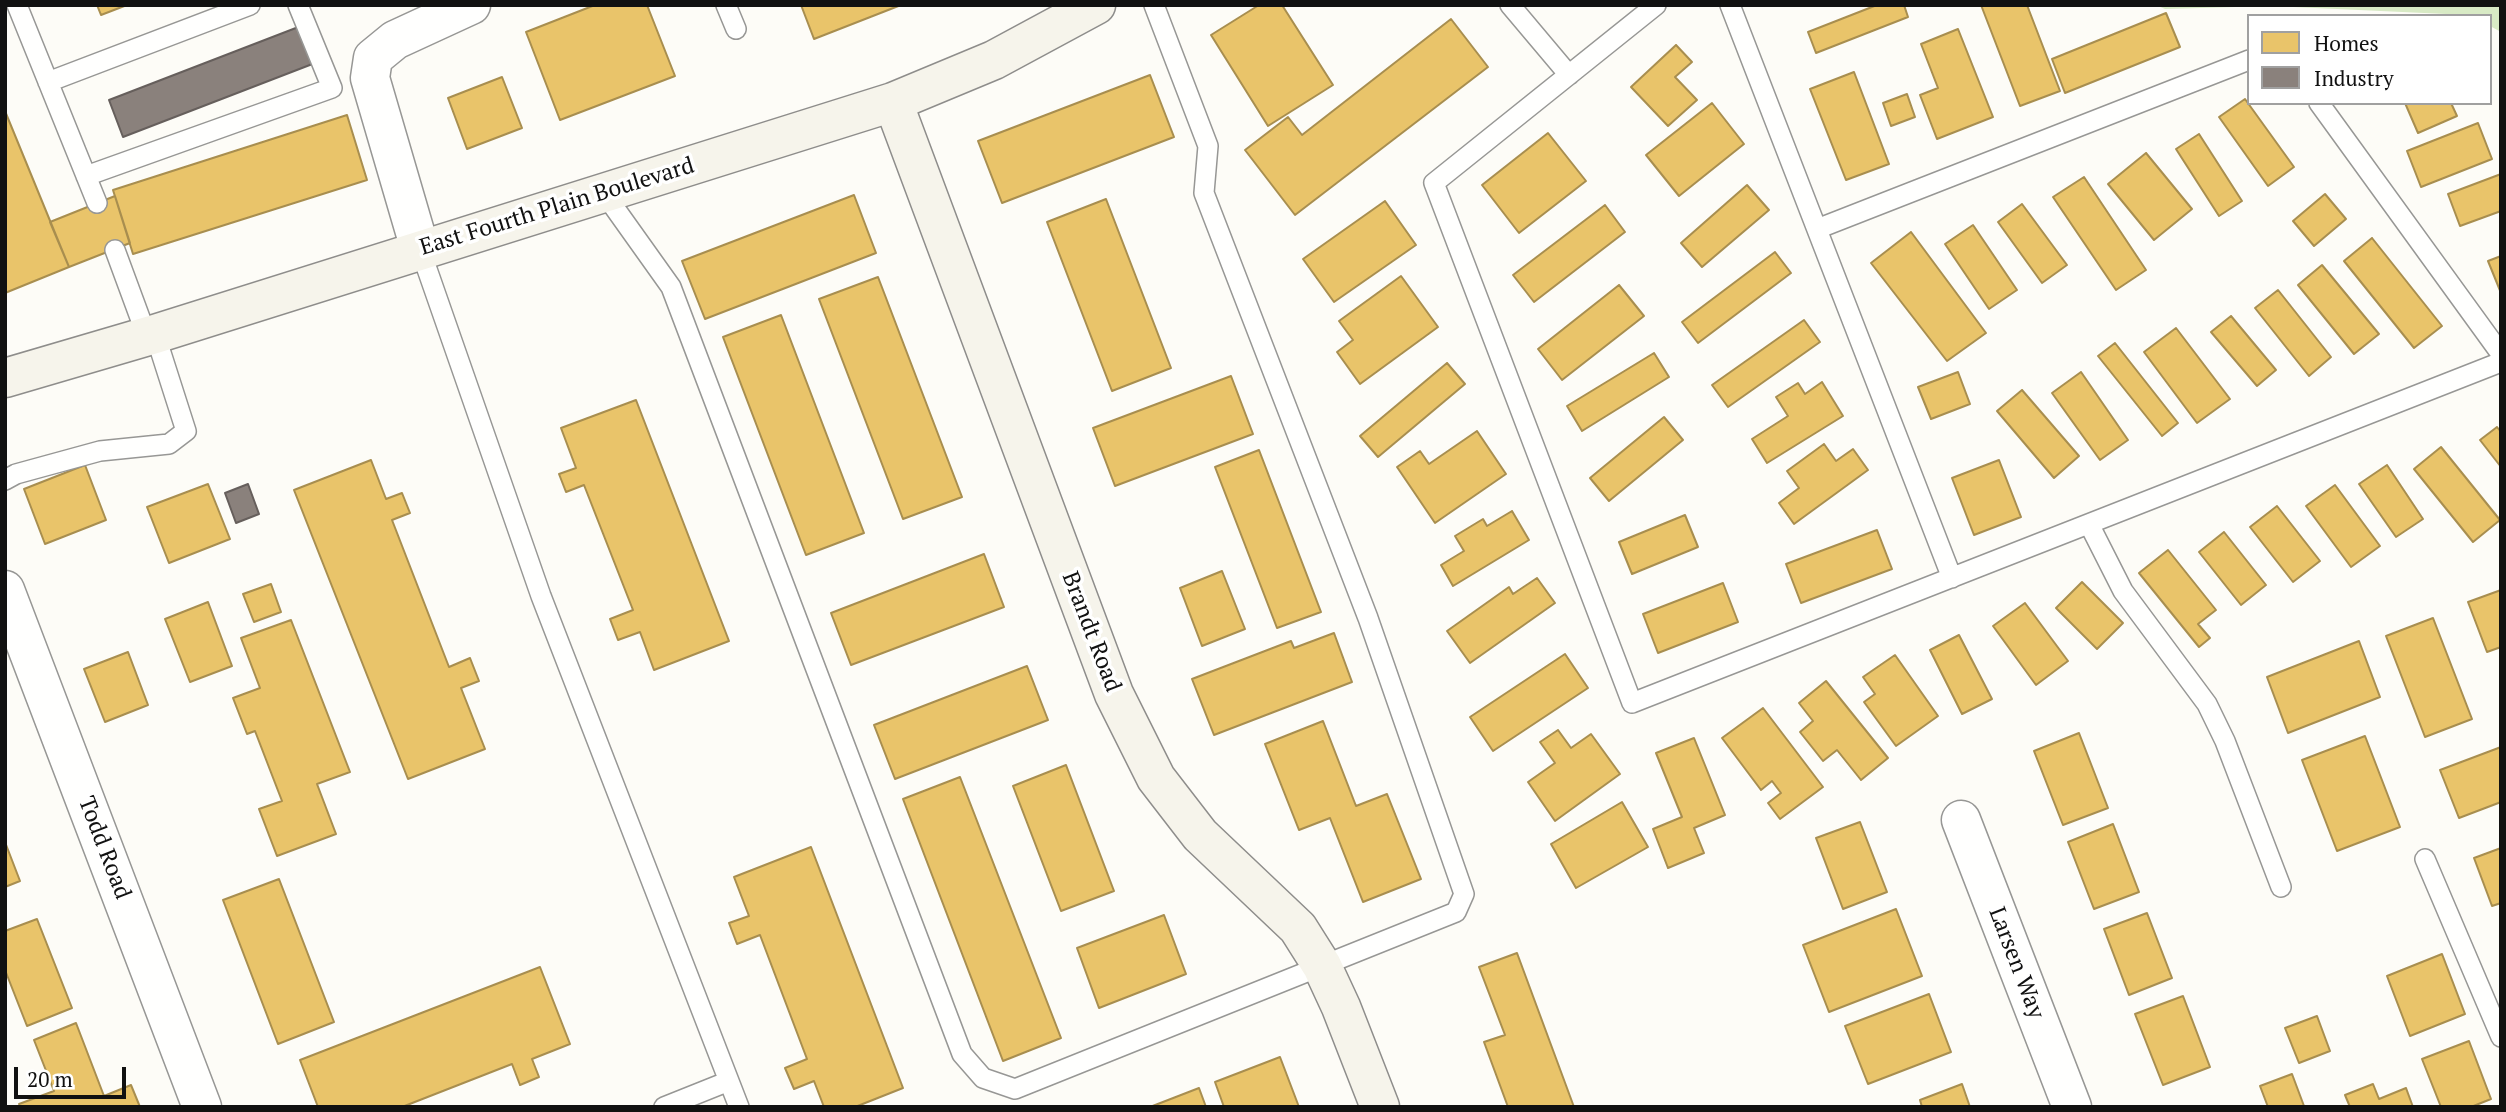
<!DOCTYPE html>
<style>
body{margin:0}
#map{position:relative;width:2506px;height:1112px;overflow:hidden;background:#fdfcf7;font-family:"PT Serif",serif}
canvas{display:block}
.frame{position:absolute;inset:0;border:7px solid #111;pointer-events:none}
.legend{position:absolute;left:2247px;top:14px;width:245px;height:91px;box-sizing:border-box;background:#fff;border:2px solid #a0a0a0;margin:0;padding:9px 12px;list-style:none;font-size:21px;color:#111}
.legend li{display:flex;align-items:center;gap:14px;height:35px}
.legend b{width:35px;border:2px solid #a0a0a0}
.scale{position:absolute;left:14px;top:1067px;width:112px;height:32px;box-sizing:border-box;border:4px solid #111;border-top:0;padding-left:9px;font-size:21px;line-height:24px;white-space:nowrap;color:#111;-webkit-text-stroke:5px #fff;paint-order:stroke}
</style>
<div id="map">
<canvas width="2506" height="1112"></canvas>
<div class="frame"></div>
<ul class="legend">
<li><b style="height:19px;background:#e9c46a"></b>Homes</li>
<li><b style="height:19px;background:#8a817c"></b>Industry</li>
</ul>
<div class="scale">20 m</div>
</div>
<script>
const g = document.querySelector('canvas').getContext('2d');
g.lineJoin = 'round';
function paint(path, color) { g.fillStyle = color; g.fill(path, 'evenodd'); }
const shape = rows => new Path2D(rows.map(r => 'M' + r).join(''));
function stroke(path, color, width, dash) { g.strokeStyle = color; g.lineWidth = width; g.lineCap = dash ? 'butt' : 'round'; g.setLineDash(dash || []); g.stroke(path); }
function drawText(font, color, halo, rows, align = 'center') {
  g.font = font + ' "PT Serif",serif'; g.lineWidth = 7; g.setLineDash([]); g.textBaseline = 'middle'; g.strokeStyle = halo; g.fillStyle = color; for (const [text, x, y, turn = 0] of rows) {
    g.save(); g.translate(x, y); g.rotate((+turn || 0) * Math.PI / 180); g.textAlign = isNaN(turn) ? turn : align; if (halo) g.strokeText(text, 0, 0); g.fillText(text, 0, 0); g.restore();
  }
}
paint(shape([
 [2156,5,2501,5,2501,32,2490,26,2490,16,2271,6,2165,9]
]), '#d8eac5');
const homes = shape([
 [97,5,127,5,101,15,97,5],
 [595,5,647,5,675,76,560,120,526,32,595,5],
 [801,5,901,5,814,39,801,5],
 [1259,5,1282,5,1333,85,1268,126,1211,35,1259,5],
 [1877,5,1904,5,1908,17,1816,53,1808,32,1877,5],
 [1981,5,2027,5,2060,91,2020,106,1981,5],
 [2166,13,2180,47,2065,93,2052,59,2166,13],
 [1451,19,1488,67,1295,215,1245,150,1288,117,1302,135,1451,19],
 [1958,29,1993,117,1937,139,1920,95,1938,88,1921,44,1958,29],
 [1676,45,1692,62,1675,77,1697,100,1668,126,1631,87,1676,45],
 [1854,72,1889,164,1846,180,1810,89,1854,72],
 [1150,75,1174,137,1002,203,978,141,1150,75],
 [502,77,522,128,467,149,448,98,502,77],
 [1907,94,1915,117,1891,126,1883,103,1907,94],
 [2245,99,2294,167,2268,186,2219,117,2245,99],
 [1712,103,1744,144,1679,196,1646,155,1712,103],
 [2405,103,2451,103,2457,116,2418,133,2405,103],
 [5,111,69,267,5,293,5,111],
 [347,115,367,180,133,254,113,190,347,115],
 [2478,123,2492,159,2421,187,2407,151,2478,123],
 [1548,133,1586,181,1519,233,1482,185,1548,133],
 [2199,134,2242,201,2219,216,2176,149,2199,134],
 [2146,153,2192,209,2154,240,2108,184,2146,153],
 [2501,174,2501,211,2460,226,2448,194,2501,174],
 [2084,177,2146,270,2116,290,2053,197,2084,177],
 [1747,185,1769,210,1702,267,1681,243,1747,185],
 [2325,194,2346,219,2314,246,2293,221,2325,194],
 [854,195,876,253,705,319,682,261,854,195],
 [115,196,130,243,69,267,50,222,115,196],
 [1106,199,1171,368,1112,391,1047,222,1106,199],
 [1385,201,1416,245,1334,302,1303,259,1385,201],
 [2022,204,2067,265,2042,283,1998,222,2022,204],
 [1605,205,1625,232,1534,302,1513,275,1605,205],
 [1973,225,2017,290,1989,309,1945,244,1973,225],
 [1911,232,1986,333,1947,361,1871,263,1911,232],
 [2372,238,2442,326,2414,348,2344,261,2372,238],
 [1775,252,1791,273,1698,343,1682,322,1775,252],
 [2501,256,2501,293,2488,261,2501,256],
 [2322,265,2379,334,2354,354,2298,285,2322,265],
 [1401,276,1438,327,1360,384,1337,352,1353,340,1339,321,1401,276],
 [878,277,962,497,903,519,819,299,878,277],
 [1619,285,1644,316,1562,380,1538,349,1619,285],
 [2278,290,2331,357,2309,376,2255,308,2278,290],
 [781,315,864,533,806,555,723,337,781,315],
 [2231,316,2276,370,2257,386,2211,332,2231,316],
 [1804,320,1820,342,1728,407,1712,385,1804,320],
 [2176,328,2230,399,2197,423,2144,352,2176,328],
 [2115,343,2178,423,2162,436,2098,356,2115,343],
 [1654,353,1669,377,1582,431,1567,406,1654,353],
 [1447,363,1465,384,1378,457,1360,436,1447,363],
 [1958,372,1970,404,1931,419,1918,387,1958,372],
 [2081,372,2128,440,2100,460,2052,393,2081,372],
 [1231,376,1253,434,1115,486,1093,428,1231,376],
 [1822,382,1843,416,1767,463,1752,439,1788,416,1776,397,1798,383,1805,394,1822,382],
 [2022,390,2079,456,2054,478,1997,411,2022,390],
 [636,400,729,641,654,670,640,632,618,640,610,619,633,610,584,485,566,492,559,474,576,468,561,428,636,400],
 [1664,417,1683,440,1609,501,1590,478,1664,417],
 [2497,427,2501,432,2501,467,2480,440,2497,427],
 [1477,431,1506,474,1435,523,1397,467,1420,451,1429,464,1477,431],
 [1824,444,1836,461,1853,449,1868,470,1794,524,1779,503,1799,488,1787,471,1824,444],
 [2441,447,2500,520,2473,542,2414,469,2441,447],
 [1259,450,1321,612,1277,628,1215,467,1259,450],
 [371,460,386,499,402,493,410,513,392,520,449,667,470,658,479,681,461,688,485,749,408,779,294,490,371,460],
 [1999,460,2021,517,1974,535,1952,478,1999,460],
 [85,465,106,520,45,544,24,489,85,465],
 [2387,465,2423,519,2396,537,2359,484,2387,465],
 [208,484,230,539,169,563,147,507,208,484],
 [2335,485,2380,546,2351,567,2306,506,2335,485],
 [2277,506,2320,561,2293,582,2250,527,2277,506],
 [1512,511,1529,540,1453,586,1441,565,1464,551,1455,536,1483,519,1487,526,1512,511],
 [1685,515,1698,547,1632,574,1619,542,1685,515],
 [1877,530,1892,569,1801,603,1786,564,1877,530],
 [2224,532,2266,585,2241,605,2199,552,2224,532],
 [2168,550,2216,610,2198,624,2210,638,2199,647,2139,573,2168,550],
 [984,554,1004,607,851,665,831,613,984,554],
 [1222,571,1245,629,1202,646,1180,588,1222,571],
 [1537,578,1555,603,1470,663,1447,631,1509,587,1513,594,1537,578],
 [2082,582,2123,623,2097,649,2056,608,2082,582],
 [1723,583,1738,622,1658,653,1643,614,1723,583],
 [271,584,281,612,254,622,243,594,271,584],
 [2501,590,2501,647,2487,652,2468,602,2501,590],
 [208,602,232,666,190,682,165,619,208,602],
 [2025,603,2068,661,2036,685,1993,626,2025,603],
 [2433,618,2472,719,2425,737,2386,636,2433,618],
 [291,620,350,772,317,784,336,834,277,856,259,809,282,801,255,731,247,734,233,698,260,688,241,638,291,620],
 [1334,633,1352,682,1214,735,1192,679,1291,641,1294,648,1334,633],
 [1959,635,1992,699,1962,714,1930,650,1959,635],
 [2359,641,2380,697,2288,733,2267,677,2359,641],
 [128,652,148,705,105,722,84,669,128,652],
 [1565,654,1588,688,1493,751,1470,717,1565,654],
 [1895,655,1938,716,1896,746,1864,702,1875,694,1863,677,1895,655],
 [1027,666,1048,720,895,779,874,725,1027,666],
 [1826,681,1888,758,1861,780,1837,750,1823,761,1800,732,1813,721,1799,703,1826,681],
 [1763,708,1823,787,1780,819,1768,803,1781,793,1772,781,1761,790,1722,738,1763,708],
 [1323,721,1356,806,1387,794,1421,879,1363,902,1330,818,1299,830,1265,744,1323,721],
 [1558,730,1571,748,1591,734,1620,774,1555,821,1528,782,1555,763,1540,742,1558,730],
 [2079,733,2108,808,2063,825,2034,751,2079,733],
 [2365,736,2400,827,2337,851,2302,760,2365,736],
 [1694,738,1725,815,1694,828,1704,853,1668,868,1653,829,1682,817,1656,753,1694,738],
 [2501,747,2501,802,2459,818,2440,770,2501,747],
 [1066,765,1114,891,1061,911,1013,786,1066,765],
 [960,777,1061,1038,1003,1061,903,799,960,777],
 [1622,802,1648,847,1576,888,1551,844,1622,802],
 [1860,822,1887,892,1843,909,1816,838,1860,822],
 [2113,824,2139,892,2094,909,2068,842,2113,824],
 [5,842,20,881,5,887,5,842],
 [811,847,903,1088,855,1107,824,1107,814,1081,794,1089,785,1068,807,1059,760,935,737,944,729,923,749,916,734,877,811,847],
 [2501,848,2501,903,2492,906,2474,858,2501,848],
 [279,879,334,1022,278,1044,223,900,279,879],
 [1896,909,1922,976,1829,1012,1803,945,1896,909],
 [2147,913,2172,978,2129,995,2104,929,2147,913],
 [1164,915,1186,974,1099,1008,1077,948,1164,915],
 [37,919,72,1008,27,1026,5,970,5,931,37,919],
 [1517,953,1574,1107,1508,1107,1484,1042,1505,1035,1479,967,1517,953],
 [2442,954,2465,1014,2410,1036,2387,976,2442,954],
 [540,967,570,1044,532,1059,539,1077,520,1085,512,1064,402,1107,318,1107,300,1060,540,967],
 [1929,994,1951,1052,1868,1084,1845,1026,1929,994],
 [2183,996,2210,1067,2163,1085,2135,1014,2183,996],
 [2317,1016,2330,1051,2299,1063,2285,1028,2317,1016],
 [76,1023,104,1096,131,1085,140,1107,21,1107,19,1104,54,1091,34,1040,76,1023],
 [2469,1041,2491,1099,2471,1107,2441,1107,2422,1059,2469,1041],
 [1280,1057,1299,1107,1224,1107,1215,1082,1280,1057],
 [2292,1074,2304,1106,2268,1107,2260,1086,2292,1074],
 [1962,1084,1970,1107,1922,1107,1920,1100,1962,1084],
 [2373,1084,2379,1099,2406,1088,2413,1107,2350,1107,2345,1095,2373,1084],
 [1199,1088,1206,1107,1150,1107,1199,1088]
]);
paint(homes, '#e9c46a');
stroke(homes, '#a88e4f', 2);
const industry = shape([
 [301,26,315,63,123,137,109,100,301,26],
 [248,484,259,514,236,523,225,493,248,484]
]);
paint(industry, '#8a817c');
stroke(industry, '#665f5c', 2);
const lane = shape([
 [17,5,97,203],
 [726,5,736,29],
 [1510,5,1569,75],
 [1656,5,1434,183,1632,703,2501,362],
 [1730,5,1952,578],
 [48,82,250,5],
 [2319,103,2501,354],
 [86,176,332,88,298,5],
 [604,193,671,287,962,1054,983,1078,1015,1089,1456,912,1464,894,1368,618,1204,193,1208,146,1154,5],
 [1817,229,2249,60],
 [420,249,541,596,739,1107],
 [115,250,146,334],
 [5,480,16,474,100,451,169,444,186,431,155,334],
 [2089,524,2123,591,2207,704,2225,741,2281,887],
 [2425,859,2501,1037],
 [664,1107,729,1081]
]);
const street = shape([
 [420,249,370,78,373,58,395,40,471,5],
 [5,590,202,1107],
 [1961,820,2072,1107]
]);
const secondary = shape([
 [893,102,1114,694,1156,778,1200,835,1298,928,1322,966,1341,1007,1380,1107],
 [5,378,155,334,893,102,994,60,1096,5]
]);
stroke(lane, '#979795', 22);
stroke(street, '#979795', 41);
stroke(secondary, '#8e8d8b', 41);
stroke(lane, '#fffffe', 19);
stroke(street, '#fffffe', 38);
stroke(secondary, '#f6f4eb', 38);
drawText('23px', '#111', '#fff', [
 ["East Fourth Plain Boulevard",557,207,-17],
 ["Brandt Road",1091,632,69],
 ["Todd Road",104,848,69],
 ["Larsen Way",2016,963,69]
]);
</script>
